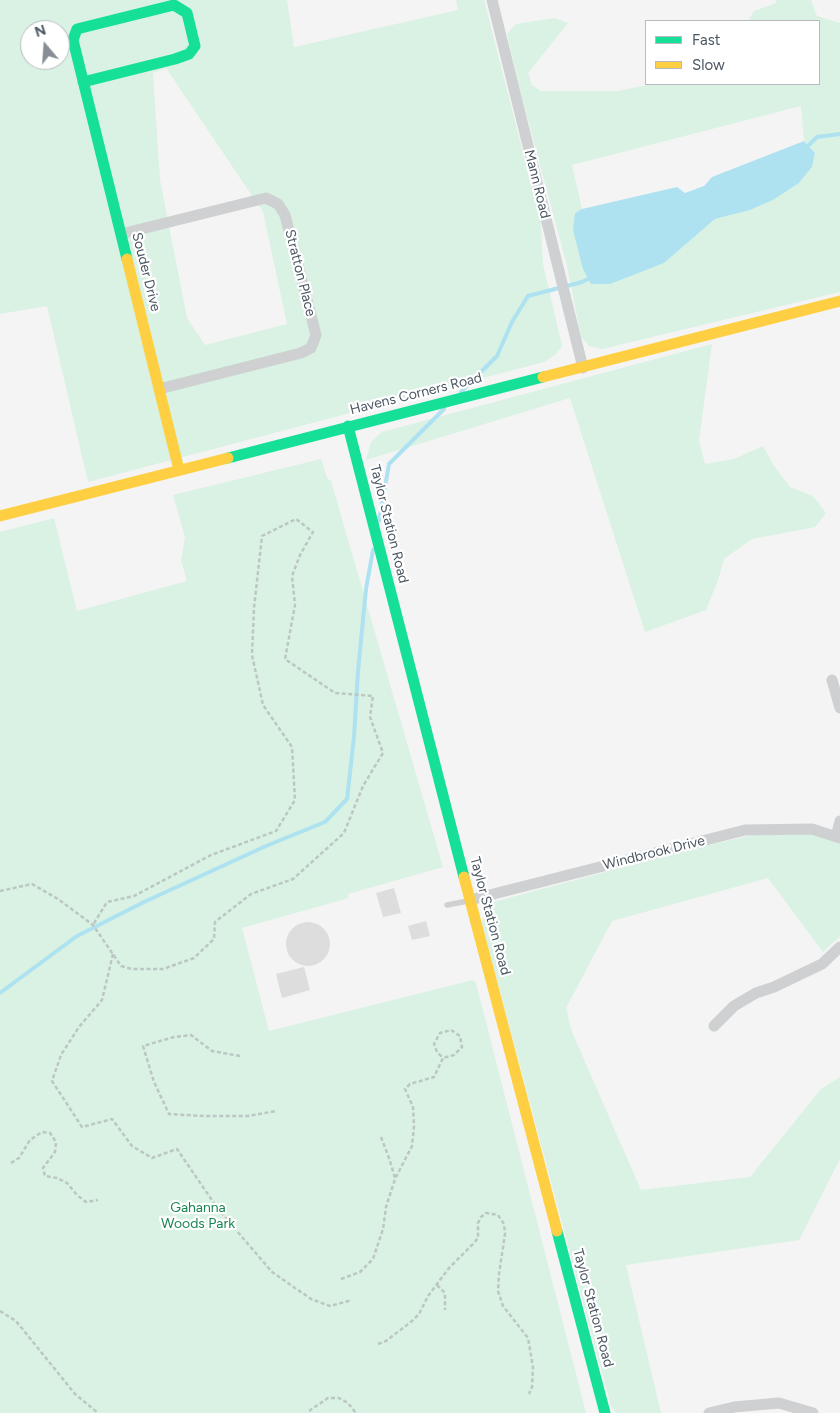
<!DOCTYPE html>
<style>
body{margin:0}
#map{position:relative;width:840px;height:1413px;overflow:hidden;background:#f4f4f4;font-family:Figtree,sans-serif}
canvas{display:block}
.legend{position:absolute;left:645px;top:20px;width:175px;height:65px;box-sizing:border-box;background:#fff;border:1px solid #b7bbc0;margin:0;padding:6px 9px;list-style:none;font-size:15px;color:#4a5661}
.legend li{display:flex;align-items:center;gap:10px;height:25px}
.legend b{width:25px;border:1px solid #b7bbc0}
.north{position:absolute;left:20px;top:20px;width:50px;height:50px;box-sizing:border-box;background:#fff;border:1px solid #b7bbc0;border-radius:50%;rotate:342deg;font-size:14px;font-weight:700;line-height:20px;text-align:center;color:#4a5661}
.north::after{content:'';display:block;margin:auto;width:18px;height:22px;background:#868d94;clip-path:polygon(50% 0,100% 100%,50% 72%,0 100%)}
</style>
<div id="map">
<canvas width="840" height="1413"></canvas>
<ul class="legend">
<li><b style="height:6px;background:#16e098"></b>Fast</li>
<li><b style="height:6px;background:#ffcf43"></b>Slow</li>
</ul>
<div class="north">N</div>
</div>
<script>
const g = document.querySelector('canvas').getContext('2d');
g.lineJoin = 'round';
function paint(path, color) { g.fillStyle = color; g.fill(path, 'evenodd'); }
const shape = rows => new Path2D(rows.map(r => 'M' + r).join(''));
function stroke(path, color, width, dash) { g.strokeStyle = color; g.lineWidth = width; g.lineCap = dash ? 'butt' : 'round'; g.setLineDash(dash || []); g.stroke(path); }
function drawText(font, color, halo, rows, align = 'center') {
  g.font = font + ' Figtree,sans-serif'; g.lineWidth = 4.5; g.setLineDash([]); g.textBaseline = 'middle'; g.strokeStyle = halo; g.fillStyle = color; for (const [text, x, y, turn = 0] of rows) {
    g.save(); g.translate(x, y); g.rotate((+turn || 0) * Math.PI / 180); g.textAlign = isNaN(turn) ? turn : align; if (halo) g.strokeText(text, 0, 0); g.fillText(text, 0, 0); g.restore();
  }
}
paint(shape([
 [0,0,287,0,294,47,458,10,456,0,484,0,541,223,543,264,562,346,555,355,544,362,88,482,47,306,0,314],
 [30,30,60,30,60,60,30,60],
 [166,68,263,212,287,324,205,345,187,318,160,180,153,73],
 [776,0,811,0,817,16,840,23,840,292,602,349,589,346,581,337,567,266,520,90,507,34,516,24,555,18,568,23,528,73,532,85,541,91,618,91,652,84,819,84,819,21,748,21,754,11,776,3],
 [801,106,804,141,815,153,812,167,799,183,773,200,750,210,715,219,664,263,575,213,582,209,572,165],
 [712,344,699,440,705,464,734,459,763,446,774,466,790,487,813,496,826,513,815,527,752,539,724,559,718,580,706,610,645,632,570,398,366,460,371,442,382,432],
 [321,459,327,478,331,481,443,867,348,894,349,898,242,928,269,1031,473,980,476,983,586,1413,0,1413,0,532,54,518,77,611,187,581,181,560,185,537,173,495],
 [811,834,840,844,840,936,823,952,768,878,612,921,566,1008,572,1032,641,1190,750,1177,821,1089,840,1077,840,1159,799,1240,626,1265,661,1413,616,1413,611,1406,482,924,485,909,490,903,684,851,752,835]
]), '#d9f2e3');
paint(shape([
 [804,141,815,153,812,167,799,183,773,200,750,210,715,219,664,263,610,284,591,284,583,269,573,230,575,213,582,209,677,187,685,193,704,186,712,177]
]), '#aee2f0');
stroke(shape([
 [805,149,817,137,840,134],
 [461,392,497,356,512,322,528,296,582,282,592,277],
 [379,521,389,464,444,409],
 [0,993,77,936,144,902,266,846,325,822,347,799,354,737,358,671,366,589,373,550]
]), '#aee2f0', 4);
paint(shape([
 [394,888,401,913,383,917,376,893],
 [426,921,430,936,412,940,408,926],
 '286 944a22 22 0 1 1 44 0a22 22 0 1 1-44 0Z',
 [304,967,310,990,282,998,276,974]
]), '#ddddde');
stroke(shape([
 [0,891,32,884,58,899,93,925,121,966,132,969,163,969,194,958,214,939,215,922,251,894,293,879,344,833,363,786,383,753,370,717,373,696,335,693,285,659,295,605,292,576,300,555,313,532,296,519,262,536,254,608,252,655,263,705,292,747,295,800,276,831,211,855,134,896,107,902,93,925],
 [113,954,102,1000,79,1027,61,1055,52,1081,82,1127,112,1119,132,1146,152,1158,177,1149,218,1209,272,1272,311,1299,330,1306,352,1300],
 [240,1056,212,1051,191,1035,174,1037,143,1046,154,1082,169,1114,203,1116,248,1116,276,1111],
 [381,1137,389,1158,395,1178],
 [11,1163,19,1158,30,1140,42,1132,50,1133,56,1142,55,1152,43,1168,45,1176,57,1178,67,1183,77,1195,86,1202,98,1200],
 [341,1279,360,1272,373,1259,383,1229,386,1207,395,1179,412,1146,414,1126,413,1107,405,1089,410,1084,434,1077,443,1058,437,1052,434,1044,440,1033,451,1030,460,1036,462,1047,454,1055,443,1058],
 [437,1285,445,1293,445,1310],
 [0,1311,16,1321,75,1394,98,1413],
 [378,1344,386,1341,412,1321,419,1314,428,1296,449,1268,474,1243,478,1238,478,1223,481,1217,486,1213,498,1215,504,1224,505,1234,499,1274,498,1291,503,1306,528,1338,533,1367,532,1387,529,1394],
 [309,1411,328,1398,339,1398,348,1403,356,1413]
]), '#bcc7c4', 2.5, [4, 2.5]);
stroke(shape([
 [447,905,468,901]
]), '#ced0d2', 5.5);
stroke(shape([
 [492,0,583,368],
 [121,234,266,198,278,204,285,215,316,335,311,348,301,353,159,389],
 [832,680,840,708],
 [836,837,840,821],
 [470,900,745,830,812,829,840,838],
 [714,1026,734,1006,756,993,774,987,822,964,840,947],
 [709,1413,734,1407,779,1403,813,1413]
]), '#ced0d2', 11);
stroke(shape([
 [83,82,175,59,189,54,195,46,187,13,174,5,77,29,73,40,127,259],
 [348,426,464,877],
 [228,458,543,377],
 [557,1231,605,1413]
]), '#16e098', 11);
stroke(shape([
 [127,259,179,470],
 [543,377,840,301],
 [0,516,228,458],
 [464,877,557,1231]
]), '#ffcf43', 11);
drawText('14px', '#4a5661', '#fff', [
 ["Mann Road",537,184,76],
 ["Souder Drive",146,272,76],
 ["Stratton Place",300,273,76],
 ["Havens Corners Road",416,394,-14],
 ["Taylor Station Road",389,524,76],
 ["Windbrook Drive",654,853,-14],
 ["Taylor Station Road",490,916,75],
 ["Taylor Station Road",593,1308,75]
]);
drawText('14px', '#17864f', '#fff', [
 ["Gahanna",198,1208],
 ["Woods Park",198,1224]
]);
</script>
